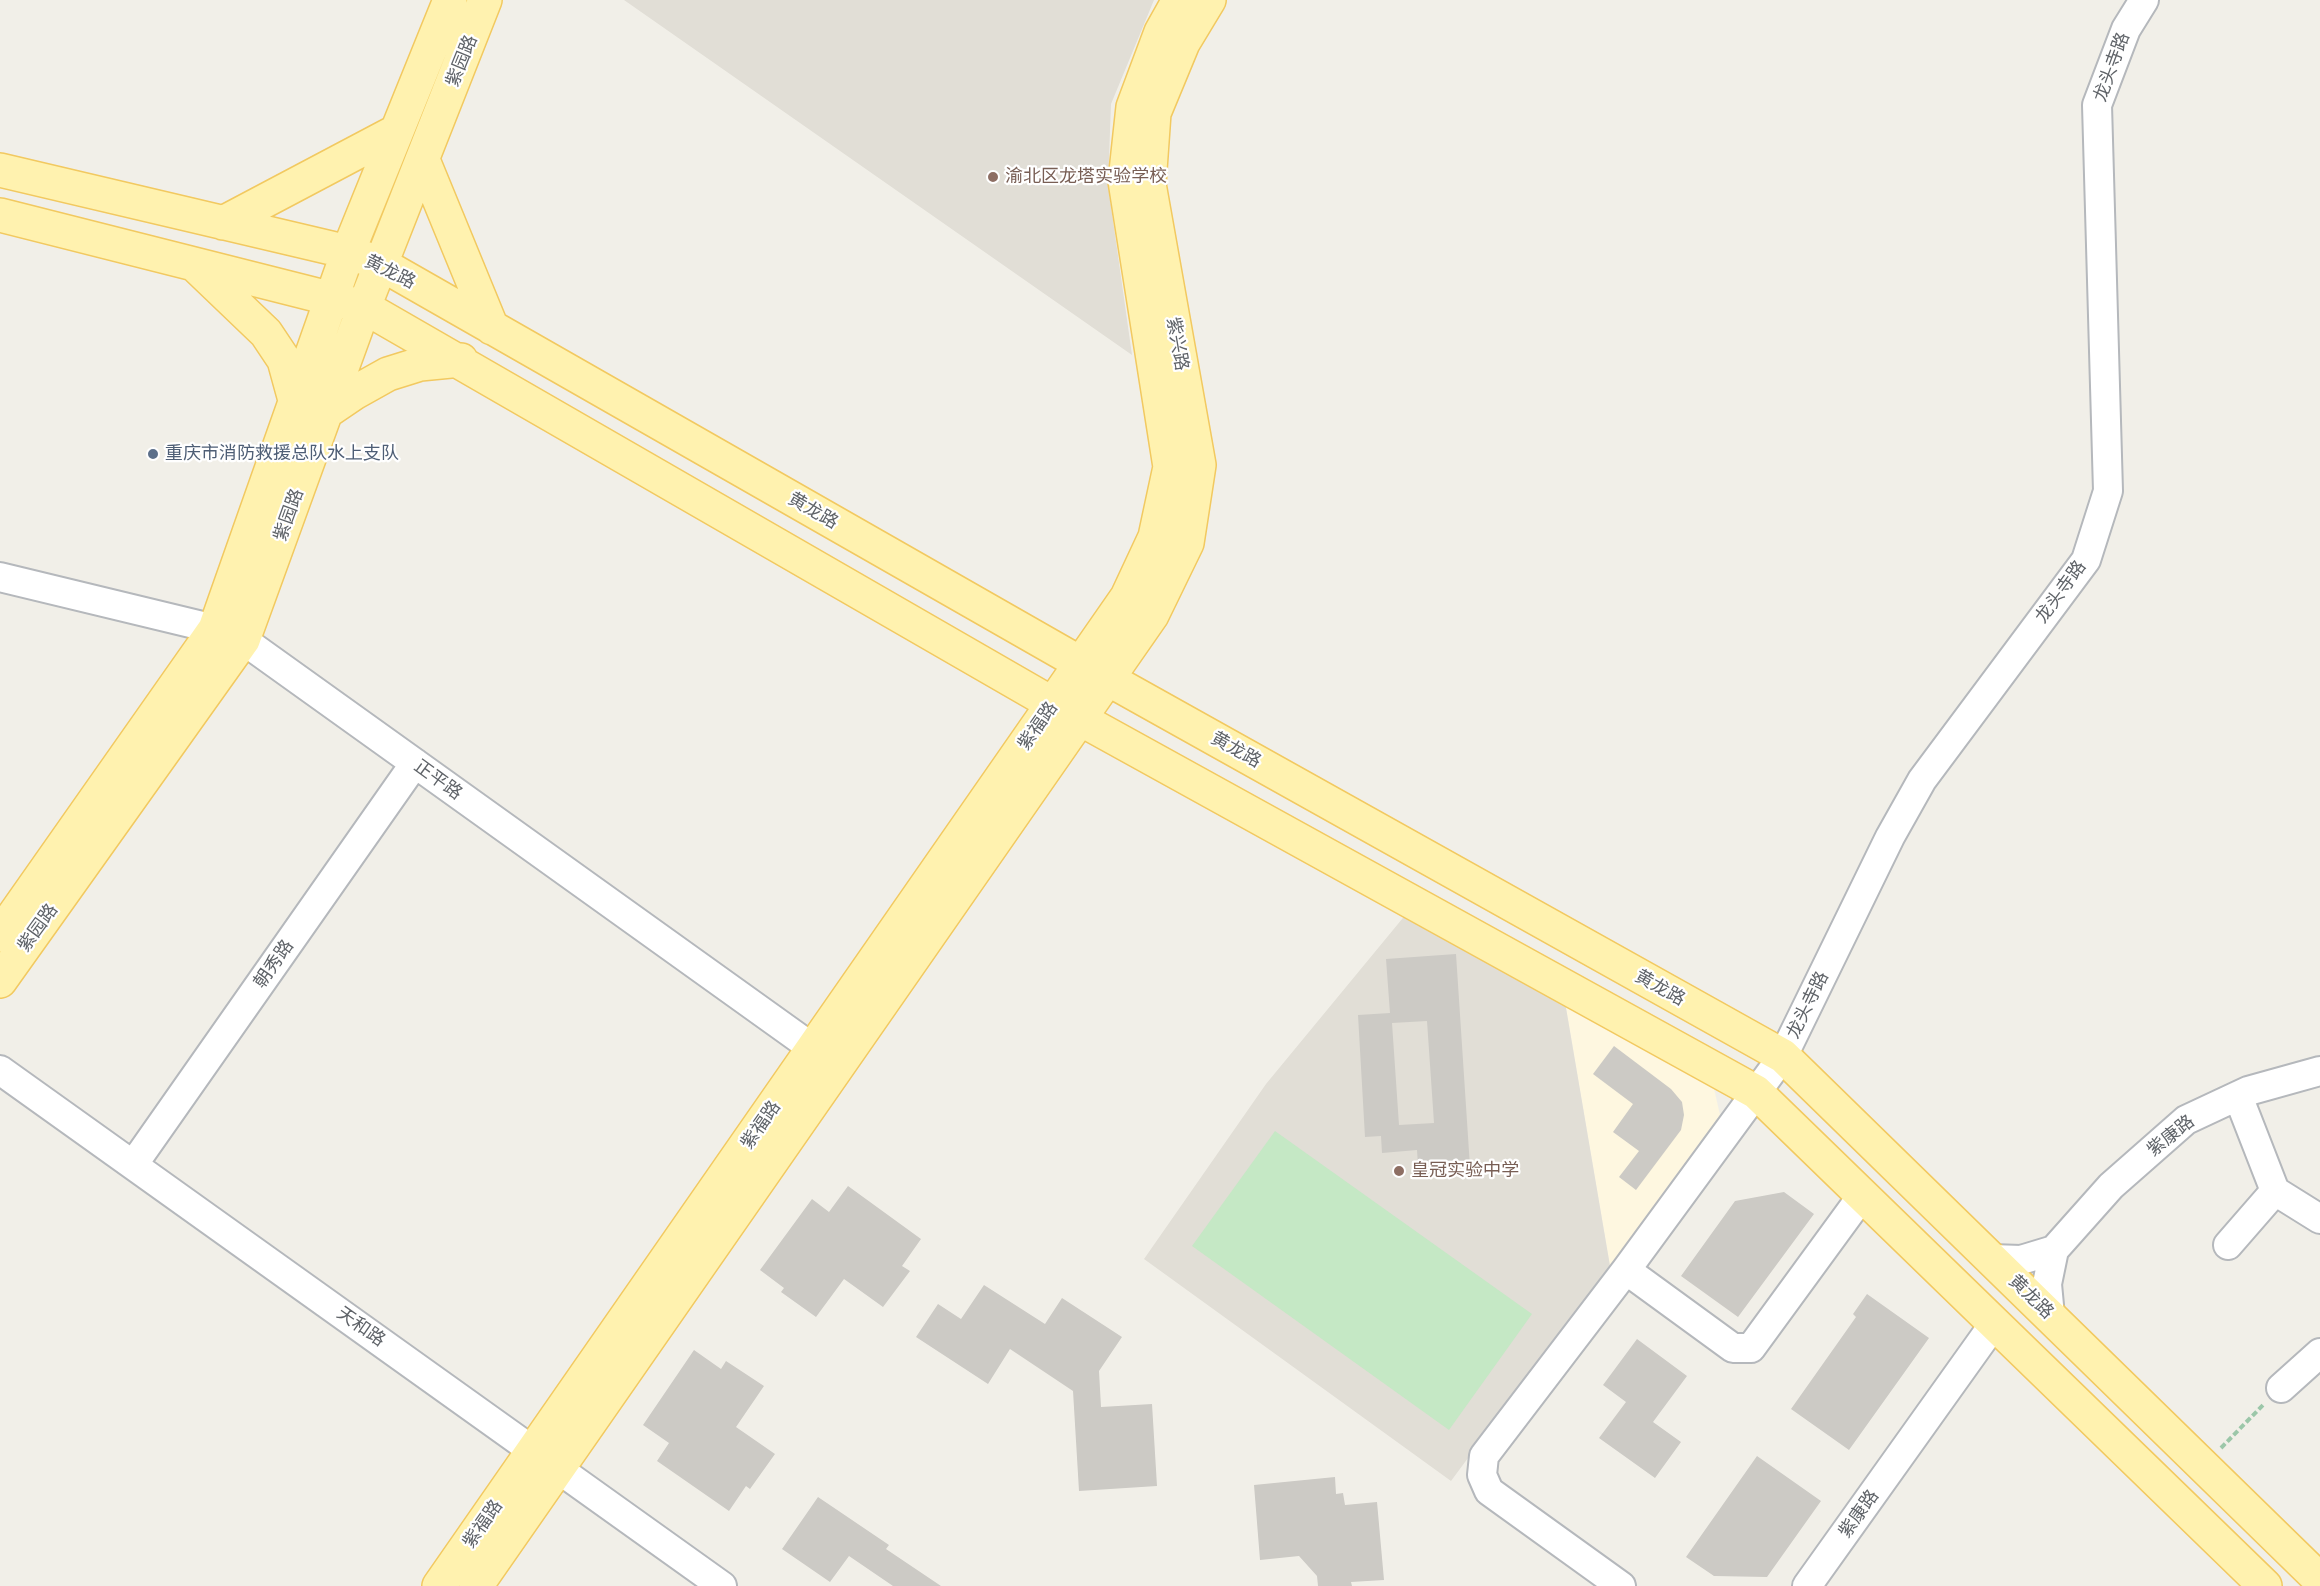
<!DOCTYPE html>
<meta charset="utf-8">
<style>
body{margin:0}
canvas{display:block;background:#f1efe8}
</style>
<canvas width="2320" height="1586"></canvas>
<script>
const g = document.querySelector('canvas').getContext('2d');
g.lineJoin = 'round';
function paint(path, color) { g.fillStyle = color; g.fill(path, 'evenodd'); }
const shape = rows => new Path2D(rows.map(r => 'M' + r).join(''));
function stroke(path, color, width, dash) { g.strokeStyle = color; g.lineWidth = width; g.lineCap = dash ? 'butt' : 'round'; g.setLineDash(dash || []); g.stroke(path); }
function drawText(font, color, halo, rows, align = 'center') {
  g.font = font + ' "Work Sans","Noto Sans SC",sans-serif'; g.lineWidth = 4.5; g.setLineDash([]); g.textBaseline = 'middle'; g.strokeStyle = halo; g.fillStyle = color; for (const [text, x, y, turn = 0] of rows) {
    g.save(); g.translate(x, y); g.rotate((+turn || 0) * Math.PI / 180); g.textAlign = isNaN(turn) ? turn : align; if (halo) g.strokeText(text, 0, 0); g.fillText(text, 0, 0); g.restore();
  }
}
paint(shape([
 [1565,1002,1713,1084,1720,1115,1610,1266]
]), '#fef7e0');
paint(shape([
 [624,0,1154,0,1111,104,1108,185,1132,355],
 [1407,913,1565,1002,1610,1266,1451,1481,1144,1259,1266,1084]
]), '#e1ded6');
paint(shape([
 [1275,1131,1532,1314,1449,1430,1192,1246]
]), '#c5e8c5');
paint(shape([
 [1456,954,1470,1167,1436,1169,1436,1164,1418,1165,1417,1150,1382,1153,1381,1136,1365,1137,1358,1015,1390,1013,1386,959],
 [1427,1021,1434,1123,1399,1125,1392,1023],
 [1614,1046,1671,1089,1682,1102,1684,1115,1681,1130,1636,1190,1619,1177,1639,1151,1613,1132,1633,1104,1593,1074],
 [848,1186,921,1239,902,1266,910,1271,883,1307,844,1279,816,1317,781,1292,784,1288,760,1270,812,1199,829,1212],
 [1784,1192,1814,1214,1738,1317,1681,1276,1735,1201],
 [984,1285,1045,1324,1062,1298,1122,1337,1099,1371,1101,1407,1152,1404,1157,1486,1079,1491,1073,1391,1010,1349,988,1384,916,1337,938,1304,961,1319],
 [1867,1294,1929,1338,1849,1450,1791,1409,1856,1317,1853,1314],
 [1637,1339,1687,1376,1653,1422,1681,1442,1655,1478,1599,1438,1626,1402,1603,1385],
 [694,1350,721,1369,726,1361,764,1386,736,1427,775,1454,750,1489,746,1486,729,1511,657,1461,669,1443,643,1425],
 [1757,1456,1821,1501,1767,1577,1714,1576,1686,1557],
 [1335,1477,1336,1494,1343,1493,1345,1505,1377,1502,1384,1580,1351,1582,1352,1586,1318,1586,1317,1576,1299,1556,1260,1560,1254,1485],
 [818,1497,889,1545,886,1549,941,1586,893,1586,849,1556,830,1582,782,1549]
]), '#cccac5');
const minor = shape([
 [0,577,215,629,243,640,832,1062],
 [0,1070,722,1586],
 [2238,1096,2275,1191,2320,1219],
 [133,1165,415,763],
 [2228,1245,2275,1191],
 [2054,1250,2111,1186,2186,1120,2248,1091,2320,1071],
 [1992,1259,2021,1260,2054,1250],
 [1626,1270,1733,1348,1751,1348,1862,1196],
 [2050,1316,2047,1284,2054,1250],
 [2281,1388,2320,1353],
 [1621,1586,1489,1491,1482,1475,1484,1456,1626,1270,1783,1056,1890,837,1922,780,2086,560,2108,491,2097,105,2126,29,2144,0],
 [1807,1586,1994,1324]
]);
const major = shape([
 [423,160,492,328],
 [0,170,348,252,381,264,1108,679,1783,1056,2320,1580],
 [0,215,364,307,1053,704,1756,1092,2265,1586],
 [223,223,397,131],
 [195,265,266,333,284,360,295,400],
 [326,412,354,393,388,374,420,364,461,360],
 [0,935,215,629,348,252,450,0],
 [0,981,243,640,364,307,485,0],
 [439,1586,1127,597,1155,537,1170,467,1125,181,1133,107,1161,32,1179,0],
 [476,1586,1152,615,1187,543,1199,465,1149,184,1154,113,1183,43,1209,0]
]);
stroke(minor, '#b5b8bc', 32);
stroke(major, '#f2c960', 36);
stroke(shape([
 [2221,1448,2264,1404]
]), '#9cc7a9', 4, [6, 3]);
stroke(minor, '#fff', 28);
stroke(major, '#fff2af', 33);
for (const [x, y, r, color] of [
 [993,177,6,"#8d6e63"],
 [153,454,6,"#5c6f8a"],
 [1399,1171,6,"#8d6e63"]
]) { const dot = new Path2D(); dot.arc(x, y, r, 0, 2 * Math.PI); g.fillStyle = color; g.fill(dot); stroke(dot, '#fff', 2); }
drawText('18px', '#5f6368', '#fff', [
 ["紫园路",462,61,-68],
 ["龙头寺路",2112,67,-70],
 ["黄龙路",390,272,26],
 ["紫兴路",1177,344,80],
 ["黄龙路",813,511,30],
 ["紫园路",289,515,-70],
 ["龙头寺路",2061,592,-54],
 ["紫福路",1038,726,-55],
 ["黄龙路",1236,750,29],
 ["正平路",438,780,36],
 ["紫园路",38,928,-54],
 ["朝秀路",274,964,-55],
 ["黄龙路",1660,988,29],
 ["龙头寺路",1808,1005,-64],
 ["紫福路",761,1125,-55],
 ["紫康路",2171,1136,-38],
 ["黄龙路",2031,1297,44],
 ["天和路",361,1327,35],
 ["紫康路",1859,1514,-54],
 ["紫福路",483,1524,-55]
]);
drawText('18px', '#785e54', '#fff', [
 ["渝北区龙塔实验学校",1005,177],
 ["皇冠实验中学",1411,1171]
], 'left');
drawText('18px', '#4e5e75', '#fff', [
 ["重庆市消防救援总队水上支队",165,454]
], 'left');
</script>
